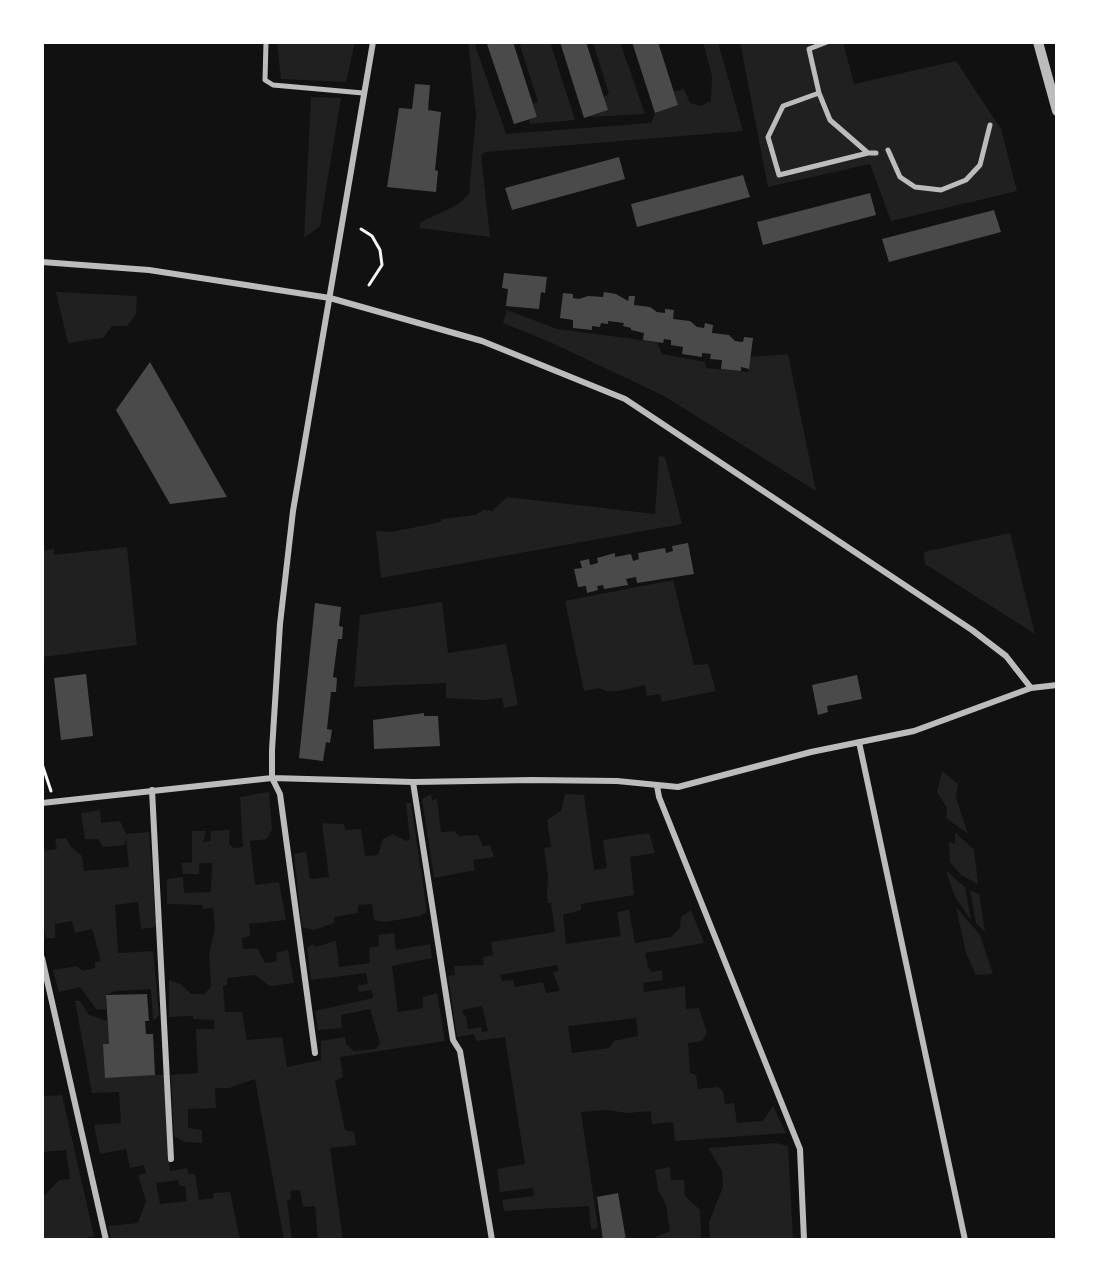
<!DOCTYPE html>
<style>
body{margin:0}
#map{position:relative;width:1099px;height:1282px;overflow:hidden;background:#111;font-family:"Nunito Sans",sans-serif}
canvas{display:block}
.frame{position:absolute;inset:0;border:44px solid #fff;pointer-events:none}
</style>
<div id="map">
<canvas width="1099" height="1282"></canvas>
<div class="frame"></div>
</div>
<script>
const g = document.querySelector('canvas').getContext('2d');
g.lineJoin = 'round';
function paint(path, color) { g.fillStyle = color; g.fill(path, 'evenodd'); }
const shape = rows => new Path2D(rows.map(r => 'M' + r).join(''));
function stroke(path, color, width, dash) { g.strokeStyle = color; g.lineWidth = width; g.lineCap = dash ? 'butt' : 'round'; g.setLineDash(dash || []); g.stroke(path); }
paint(shape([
 [277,42,355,42,346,82,281,79],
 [468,42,474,42,506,134,651,123,655,113,678,105,674,92,684,89,690,103,700,106,711,101,712,76,703,42,718,42,743,131,485,152,481,155,490,237,419,228,421,222,457,205,469,194,476,115],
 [519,42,550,42,575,120,530,124,529,120,537,117,533,104,538,102],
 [593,42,620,42,645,114,589,117,607,110,603,97,609,94],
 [740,42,843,42,854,84,956,61,1001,129,1017,191,891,221,870,164,768,187],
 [311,97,341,98,320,226,304,238],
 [56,292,137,296,136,314,127,326,112,326,103,338,68,343],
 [507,310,557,329,657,342,662,354,705,362,706,368,748,372,750,357,788,354,816,491,664,396,550,342,503,323],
 [659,456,665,457,682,524,381,578,376,531,392,532,441,522,442,519,475,515,484,510,492,511,507,497,655,514],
 [1010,533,1035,634,925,564,924,552],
 [127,547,137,645,42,657,42,551,54,549,54,555],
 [673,580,694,665,708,664,716,691,662,702,660,694,647,696,645,685,619,691,606,691,600,688,584,691,565,601],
 [442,602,448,653,506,644,518,705,504,708,502,698,482,700,446,698,446,683,354,687,360,615],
 [942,771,958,784,956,798,968,834,946,818,947,808,937,792],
 [269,792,272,829,267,839,250,841,255,885,279,882,286,920,249,924,250,936,242,938,243,949,257,948,265,963,277,961,276,953,288,950,294,983,270,986,255,975,227,978,227,985,223,986,225,1012,242,1012,247,1040,282,1037,287,1067,321,1060,321,1041,345,1037,346,1044,354,1051,376,1049,380,1043,370,1009,341,1015,342,1028,318,1030,315,1011,373,998,372,990,359,992,358,985,368,984,366,973,311,980,307,948,313,944,315,947,336,941,339,967,370,963,369,948,379,946,378,935,394,933,396,950,430,944,432,958,392,966,398,1012,423,1008,423,997,437,993,445,1041,340,1057,343,1077,335,1081,345,1130,354,1132,356,1145,330,1148,343,1240,318,1240,315,1206,303,1207,300,1190,290,1191,291,1199,287,1200,292,1240,284,1240,255,1079,229,1088,215,1088,216,1108,188,1109,188,1128,202,1130,202,1143,184,1142,174,1136,171,1075,198,1073,196,1029,214,1029,214,1020,193,1019,193,1016,169,1017,169,980,181,984,191,994,204,994,211,987,209,954,215,929,213,908,203,909,202,905,167,904,167,879,183,877,184,893,211,892,212,863,199,863,199,874,183,874,181,863,192,862,192,831,206,831,203,842,211,841,210,831,230,830,229,843,233,848,243,847,240,797],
 [431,794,432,800,437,799,441,832,454,831,459,836,478,835,483,846,490,845,494,857,473,860,475,870,434,878,422,799],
 [565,794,584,795,594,870,607,868,603,840,649,833,655,853,630,857,634,895,581,904,581,910,563,915,566,944,621,936,617,912,629,910,635,943,671,937,680,928,681,917,691,910,704,943,645,953,648,967,652,972,662,970,663,980,643,983,644,992,685,986,686,1009,699,1008,707,1033,702,1041,688,1043,690,1073,696,1075,698,1089,718,1087,723,1091,725,1104,734,1103,737,1123,763,1121,773,1106,786,1133,675,1141,673,1122,652,1124,651,1111,628,1113,606,1110,581,1112,598,1228,591,1229,589,1206,504,1211,502,1200,534,1196,533,1188,500,1192,497,1169,525,1164,505,1037,476,1041,474,1034,457,1037,448,976,455,975,454,966,484,965,483,957,493,955,491,942,555,932,551,903,548,903,547,894,548,877,544,848,551,847,547,820,561,811],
 [557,965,558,971,553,972,560,991,546,993,543,982,515,987,513,980,502,981,500,975],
 [482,1006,488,1031,482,1032,481,1027,468,1029,466,1016,464,1016,462,1010],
 [636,1018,638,1036,614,1041,609,1048,572,1053,568,1026],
 [406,803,411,803,427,912,420,916,385,922,374,920,372,904,358,905,358,913,334,917,334,923,314,930,302,927,294,854,306,852,310,879,329,877,322,823,344,824,345,830,361,829,365,856,378,855,383,839,393,834,406,841,410,839],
 [100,810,101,823,120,821,126,834,149,832,156,927,141,929,138,902,115,905,118,953,153,951,159,1015,156,1019,153,1019,151,989,115,991,106,995,106,1009,97,1010,80,987,59,992,53,970,77,966,83,971,95,968,95,962,101,961,92,929,75,933,72,921,55,924,55,938,46,938,42,921,42,851,57,849,55,839,66,838,70,846,82,856,84,871,129,867,126,838,125,845,103,847,98,839,85,839,81,813],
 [955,832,974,850,978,884,961,875,950,862,949,842,955,844],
 [946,871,965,887,971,920,955,897],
 [970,890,979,894,985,932,976,923],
 [956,907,980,935,993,974,976,975,966,953],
 [75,1001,80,1001,89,1015,107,1021,109,1044,104,1044,155,1075,164,1075,170,1171,187,1168,188,1174,195,1174,199,1200,214,1198,213,1193,230,1192,240,1240,111,1240,108,1226,138,1223,146,1201,138,1175,146,1173,144,1165,130,1168,126,1149,100,1154,94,1125,121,1123,119,1092,92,1093],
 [178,1180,180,1186,185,1186,187,1201,160,1204,156,1183],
 [62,1095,94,1236,78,1240,42,1240,42,1198,59,1180,70,1179,66,1150,42,1152,42,1096],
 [776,1143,788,1146,793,1240,710,1240,709,1222,723,1187,722,1171,708,1148],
 [670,1167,671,1180,684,1180,685,1196,700,1210,701,1240,649,1240,670,1231,666,1205,658,1190,655,1170]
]), '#202020');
paint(shape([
 [495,42,513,42,537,117,514,124,487,44],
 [560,42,586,42,608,110,584,118],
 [632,42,658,42,678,105,655,113],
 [415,84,430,85,428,110,441,112,435,170,438,171,436,192,387,187,399,108,412,109],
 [619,157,625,179,512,210,505,188],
 [743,175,750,197,637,227,631,204],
 [870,193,876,215,763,245,757,222],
 [994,210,1001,232,889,262,882,239],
 [504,273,547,277,545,293,541,292,539,309,506,306,508,289,502,288],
 [604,292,616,294,628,301,629,296,635,296,634,305,650,307,657,312,665,313,665,309,674,310,673,319,690,321,697,327,704,328,705,323,713,325,712,333,729,335,735,341,743,342,744,337,753,338,749,369,741,367,741,371,721,369,722,360,710,359,711,354,702,353,702,357,682,354,683,347,671,345,671,340,664,339,663,343,643,340,644,333,631,330,631,328,623,326,624,323,608,321,608,324,601,323,600,327,592,326,592,330,573,328,573,320,560,318,563,293,573,294,573,298,579,299,588,296,603,297],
 [150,362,227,497,170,504,116,410],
 [688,543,694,574,637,583,636,577,626,579,628,585,604,589,603,585,597,586,598,590,587,593,586,586,578,587,574,569,582,568,580,561,589,559,590,565,598,563,597,558,615,553,615,557,631,554,633,561,639,559,638,553,665,548,666,553,673,551,672,546],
 [315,603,341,607,339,626,343,627,342,639,338,639,333,677,337,678,336,692,331,692,327,729,332,730,330,743,326,742,323,761,299,758],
 [86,674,93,736,61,740,54,678],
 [857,675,862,699,827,706,828,712,818,715,812,685],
 [424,713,424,716,438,716,440,746,374,749,373,720],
 [147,994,149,1021,145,1021,146,1034,153,1034,155,1075,105,1078,103,1044,109,1044,106,995],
 [618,1193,626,1240,603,1240,597,1197]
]), '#4a4a4a');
stroke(shape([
 [361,229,372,236,380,250,382,265,369,285],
 [42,764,51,791]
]), '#f5f5f5', 3);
stroke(shape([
 [266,42,265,80,273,85,363,93],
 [827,42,809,49,819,93,783,106,768,137,779,175,868,153],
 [819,93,830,120,868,153,876,153],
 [888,150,900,177,915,187,941,190,966,180,980,165,990,125]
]), '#bcbcbc', 5);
stroke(shape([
 [42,262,149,270,330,298,482,341,625,399,972,630,1006,656,1031,688],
 [859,742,965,1240],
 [413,782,453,1040,460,1051,492,1240],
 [657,786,659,797,800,1149,804,1240],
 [152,790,171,1159],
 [42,803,272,778,413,782,532,780,617,781,678,787,811,752,914,731,1031,688,1057,685],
 [42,958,106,1240],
 [315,1053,280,794,272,778,272,750,280,624,293,511,373,42]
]), '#bcbcbc', 6);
stroke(shape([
 [1038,42,1057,111]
]), '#bcbcbc', 10);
</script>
